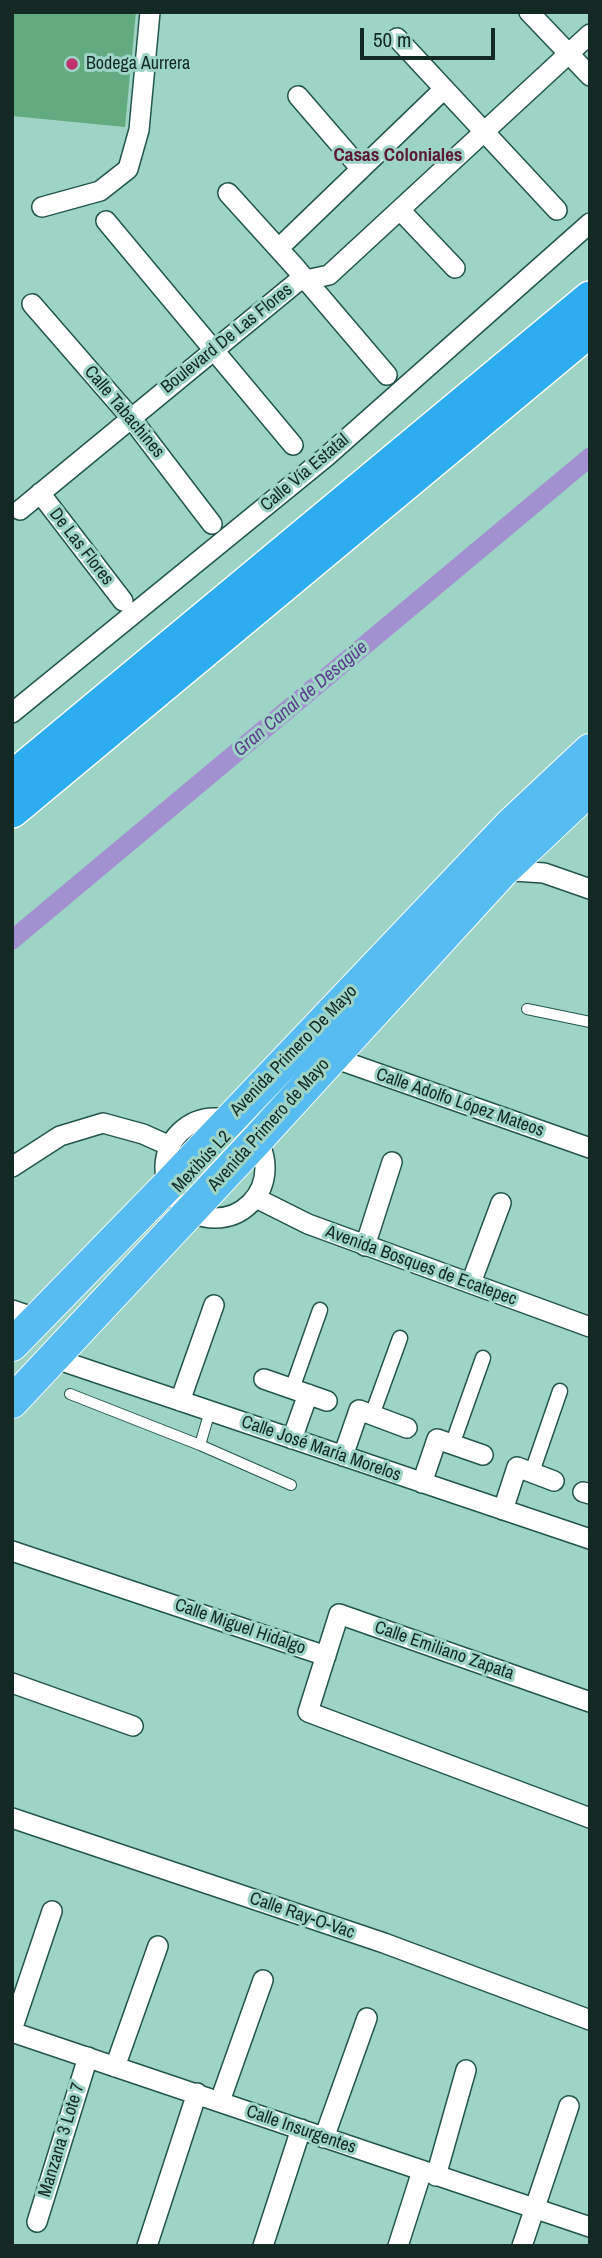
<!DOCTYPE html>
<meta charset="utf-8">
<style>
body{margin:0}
#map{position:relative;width:602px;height:2258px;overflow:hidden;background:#9ed4c6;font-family:"Archivo Narrow",sans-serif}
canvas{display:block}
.frame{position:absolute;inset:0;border:14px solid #142924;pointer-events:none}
.scale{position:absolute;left:360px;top:28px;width:135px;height:32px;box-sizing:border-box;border:4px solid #142924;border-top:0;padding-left:9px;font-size:21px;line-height:24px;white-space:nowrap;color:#142924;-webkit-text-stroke:5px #9ed4c6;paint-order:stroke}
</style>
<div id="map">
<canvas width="602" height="2258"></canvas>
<div class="frame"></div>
<div class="scale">50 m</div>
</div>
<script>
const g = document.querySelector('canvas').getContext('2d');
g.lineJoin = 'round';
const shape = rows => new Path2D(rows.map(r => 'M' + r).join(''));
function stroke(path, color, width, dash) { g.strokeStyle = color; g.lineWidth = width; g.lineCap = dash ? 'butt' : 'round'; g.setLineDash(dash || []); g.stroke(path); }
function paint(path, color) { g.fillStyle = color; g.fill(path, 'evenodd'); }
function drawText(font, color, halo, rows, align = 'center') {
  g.font = font + ' "Archivo Narrow",sans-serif'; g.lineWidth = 6; g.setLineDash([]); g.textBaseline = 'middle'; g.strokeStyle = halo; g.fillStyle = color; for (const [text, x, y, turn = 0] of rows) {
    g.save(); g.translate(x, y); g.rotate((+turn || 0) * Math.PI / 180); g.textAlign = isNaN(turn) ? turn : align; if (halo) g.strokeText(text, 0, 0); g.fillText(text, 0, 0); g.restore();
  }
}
stroke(shape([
 [12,940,590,457]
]), '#a390d1', 19);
paint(shape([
 [12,12,136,12,125,127,12,116]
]), '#62ab81');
const service = shape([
 [527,1009,590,1022],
 [70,1394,200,1445,210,1411],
 [200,1445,291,1485]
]);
const pedestrian = shape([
 [292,1389,320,1310],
 [372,1415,400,1338],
 [452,1445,483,1358],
 [532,1472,560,1391]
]);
const minor = shape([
 [529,12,590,76],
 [397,38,557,210],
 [298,96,361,169],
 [228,193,295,267,387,375],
 [42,207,100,191,128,169,139,130,150,12],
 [400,210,455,268],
 [106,221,293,445],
 [279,248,444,89],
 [32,304,131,418,212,524],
 [40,493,123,601],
 [20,510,297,282,329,275,590,34],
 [12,713,326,457,590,223],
 [499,870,544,873,590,889],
 [331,1057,590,1148],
 '165 1168a50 50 0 1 1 100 0a50 50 0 1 1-100 0Z',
 [12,1167,60,1136,103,1123,143,1134,170,1146],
 [256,1198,308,1224,590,1327],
 [365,1246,392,1162],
 [471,1283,501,1203],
 [12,1310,24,1314,33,1323],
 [53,1358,590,1539],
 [264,1379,327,1401],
 [180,1401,214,1305],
 [292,1439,308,1394],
 [343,1456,359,1410,407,1428],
 [422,1483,437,1439,483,1455],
 [583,1492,590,1494],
 [503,1510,517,1467,554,1481],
 [12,1551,326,1656],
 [12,1683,133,1726],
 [590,1702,339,1614,308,1712,590,1818],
 [12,1818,384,1943,590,2020],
 [12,2030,52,1911],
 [12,2032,590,2227],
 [115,2067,158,1946],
 [220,2101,263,1980],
 [324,2138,367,2018],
 [436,2176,466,2070],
 [37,2222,88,2057],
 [147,2246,197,2093],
 [263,2246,301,2129],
 [398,2246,422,2171],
 [522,2246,569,2106]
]);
const trunk = shape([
 [12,1345,168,1185,510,825,590,750],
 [12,1402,257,1140,503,871,590,789]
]);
const motorway = shape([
 [12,778,590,298],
 [12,811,590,330]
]);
stroke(service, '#22564b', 12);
stroke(pedestrian, '#22564b', 17);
stroke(minor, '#22564b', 22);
stroke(trunk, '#fff', 34);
stroke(motorway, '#fff', 36);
stroke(service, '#fff', 10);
stroke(pedestrian, '#fff', 14);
stroke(minor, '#fff', 19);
stroke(trunk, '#57bcf2', 32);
stroke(motorway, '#2dacef', 33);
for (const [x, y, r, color] of [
 [72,64,7,"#bc3370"]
]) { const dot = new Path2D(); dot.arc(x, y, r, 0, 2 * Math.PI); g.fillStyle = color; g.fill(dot); stroke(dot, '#9ed4c6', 2.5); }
drawText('18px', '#142924', '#9ed4c6', [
 ["Bodega Aurrera",86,64]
], 'left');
drawText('18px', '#142924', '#9ed4c6', [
 ["Boulevard De Las Flores",227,339,-39],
 ["Calle Tabachines",124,412,50],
 ["Calle Vía Estatal",305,473,-40],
 ["De Las Flores",81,547,52],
 ["Avenida Primero De Mayo",294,1051,-46],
 ["Calle Adolfo López Mateos",460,1103,19],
 ["Avenida Primero de Mayo",269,1125,-48],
 ["Mexibús L2",202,1162,-47],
 ["Avenida Bosques de Ecatepec",421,1266,20],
 ["Calle José María Morelos",321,1449,19],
 ["Calle Miguel Hidalgo",240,1627,19],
 ["Calle Emiliano Zapata",444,1651,19],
 ["Calle Ray-O-Vac",302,1916,19],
 ["Calle Insurgentes",301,2130,19],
 ["Manzana 3 Lote 7",62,2140,-73]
]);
drawText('bold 19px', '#5b1936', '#9ed4c6', [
 ["Casas Coloniales",398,156]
]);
drawText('italic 19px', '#5b3f8e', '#9ed4c6', [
 ["Gran Canal de Desagüe",301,699,-40]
]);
</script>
